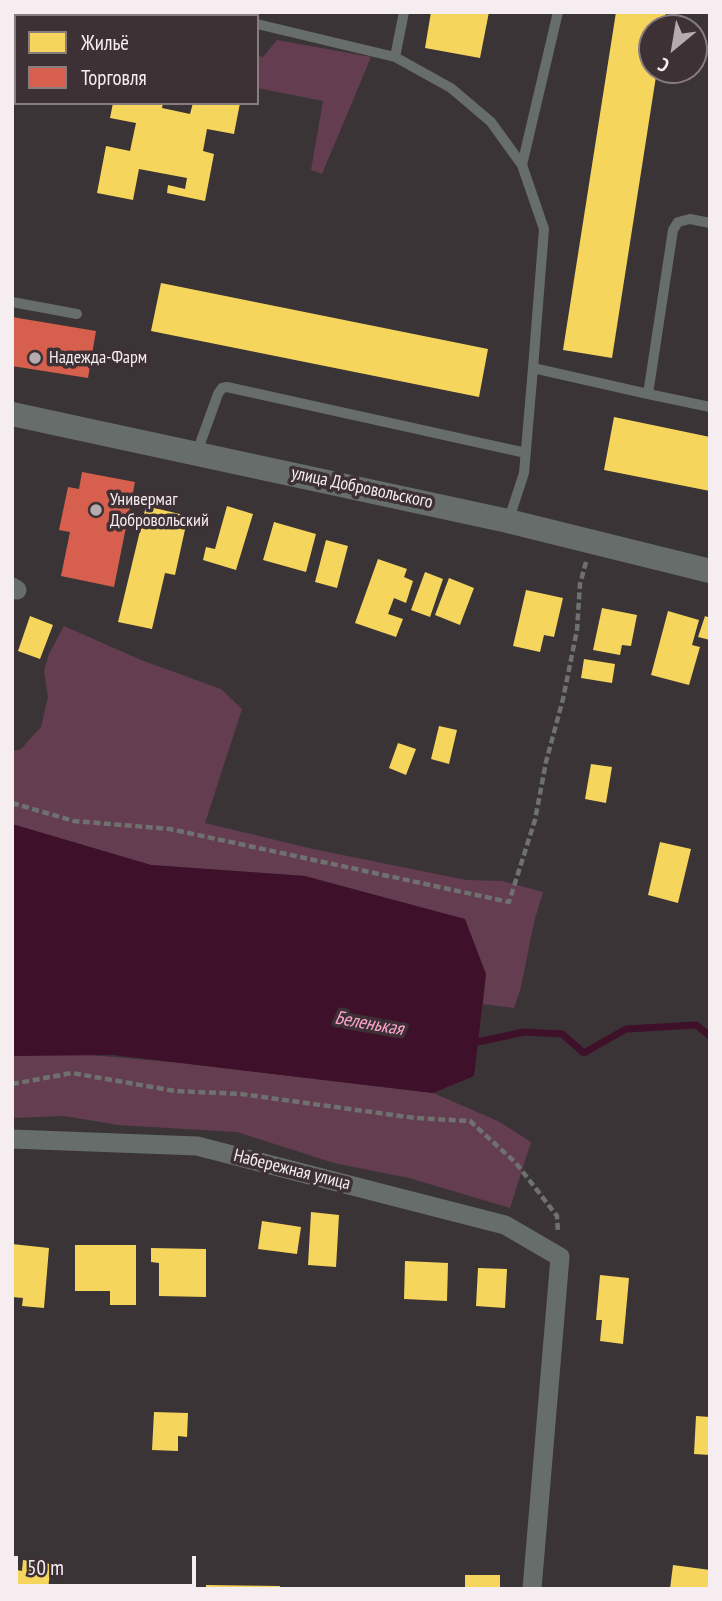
<!DOCTYPE html>
<meta charset="utf-8">
<style>
body{margin:0}
#map{position:relative;width:722px;height:1601px;overflow:hidden;background:#3a3437;font-family:"PT Sans Narrow",sans-serif}
canvas{display:block}
.frame{position:absolute;inset:0;border:14px solid #f5edf0;pointer-events:none}
.legend{position:absolute;left:14px;top:14px;width:245px;height:91px;box-sizing:border-box;background:#3d3136;border:2px solid #877c80;margin:0;padding:9px 12px;list-style:none;font-size:21px;color:#f5edf0}
.legend li{display:flex;align-items:center;gap:14px;height:35px}
.legend b{width:35px;border:2px solid #877c80}
.north{position:absolute;left:638px;top:14px;width:70px;height:70px;box-sizing:border-box;background:#3d3136;border:2px solid #877c80;border-radius:50%;rotate:210deg;font-size:19px;font-weight:700;line-height:28px;text-align:center;color:#f5edf0}
.north::after{content:'';display:block;margin:auto;width:24px;height:32px;background:#b4acaf;clip-path:polygon(50% 0,100% 100%,50% 72%,0 100%)}
.scale{position:absolute;left:14px;top:1556px;width:182px;height:32px;box-sizing:border-box;border:4px solid #f5edf0;border-top:0;padding-left:9px;font-size:21px;line-height:24px;white-space:nowrap;color:#f5edf0;-webkit-text-stroke:5px #3d3136;paint-order:stroke}
</style>
<div id="map">
<canvas width="722" height="1601"></canvas>
<div class="frame"></div>
<ul class="legend">
<li><b style="height:19px;background:#f6d55c"></b>Жильё</li>
<li><b style="height:19px;background:#d6604d"></b>Торговля</li>
</ul>
<div class="north">С</div>
<div class="scale">50 m</div>
</div>
<script>
const g = document.querySelector('canvas').getContext('2d');
g.lineJoin = 'round';
function paint(path, color) { g.fillStyle = color; g.fill(path, 'evenodd'); }
const shape = rows => new Path2D(rows.map(r => 'M' + r).join(''));
function stroke(path, color, width, dash) { g.strokeStyle = color; g.lineWidth = width; g.lineCap = dash ? 'butt' : 'round'; g.setLineDash(dash || []); g.stroke(path); }
function drawText(font, color, halo, rows, align = 'center') {
  g.font = font + ' "PT Sans Narrow",sans-serif'; g.lineWidth = 7; g.setLineDash([]); g.textBaseline = 'middle'; g.strokeStyle = halo; g.fillStyle = color; for (const [text, x, y, turn = 0] of rows) {
    g.save(); g.translate(x, y); g.rotate((+turn || 0) * Math.PI / 180); g.textAlign = isNaN(turn) ? turn : align; if (halo) g.strokeText(text, 0, 0); g.fillText(text, 0, 0); g.restore();
  }
}
paint(shape([
 [12,12,152,12,169,16,16,16,16,92,12,93],
 [277,40,371,57,322,174,311,170,323,101,257,88,257,55,263,57],
 [64,626,141,660,221,689,242,709,205,823,313,849,466,880,502,881,543,892,534,922,521,987,514,1008,483,1004,486,974,305,876,151,865,12,824,12,751,21,749,41,727,48,697,44,671,49,654],
 [79,1054,182,1063,433,1093,498,1121,531,1142,510,1208,409,1178,334,1163,237,1132,118,1125,64,1116,12,1118,12,1056]
]), '#643e50');
paint(shape([
 [12,824,151,865,305,876,465,919,486,974,474,1076,433,1093,113,1055,12,1056]
]), '#3f1029');
paint(shape([
 [431,12,489,12,480,58,425,48],
 [616,12,666,12,664,28,652,28,652,70,657,70,612,358,563,350],
 [113,103,163,103,162,108,190,114,193,103,240,103,234,134,207,129,203,151,214,154,205,201,167,193,168,185,185,189,187,178,139,169,133,200,97,193,106,146,130,151,136,123,110,118],
 [161,283,488,349,479,397,151,331],
 [614,417,710,437,710,491,604,470],
 [146,506,188,516,175,575,165,573,152,629,118,622],
 [227,506,253,514,236,570,203,560,206,547,215,549],
 [274,522,316,534,306,572,263,560],
 [326,540,348,546,337,588,315,582],
 [378,559,407,569,404,577,413,581,406,603,394,598,388,614,403,619,396,637,355,623],
 [425,572,443,579,430,617,411,610],
 [449,578,474,588,460,625,435,615],
 [526,590,563,598,554,637,544,635,540,652,513,646],
 [602,608,637,615,631,646,622,645,620,655,593,650],
 [668,611,699,620,692,645,700,647,689,685,651,675],
 [30,616,53,625,40,659,18,651],
 [705,616,710,618,710,640,698,637],
 [584,659,615,664,612,683,581,678],
 [439,726,457,730,449,764,431,759],
 [398,743,416,749,406,775,389,768],
 [591,764,612,767,606,803,585,799],
 [660,842,691,849,678,903,648,895],
 [311,1212,339,1215,336,1267,308,1265],
 [262,1221,301,1227,297,1254,258,1249],
 [12,1244,49,1248,44,1308,22,1306,23,1298,12,1297],
 [75,1245,136,1245,136,1305,110,1305,110,1291,75,1291],
 [151,1248,206,1249,206,1297,159,1296,159,1263,151,1262],
 [405,1261,448,1263,447,1301,404,1299],
 [478,1268,507,1269,505,1308,476,1306],
 [600,1275,629,1278,623,1344,600,1341,602,1320,596,1320],
 [154,1412,188,1413,187,1437,178,1436,178,1451,152,1450],
 [696,1416,710,1417,710,1455,694,1454],
 [23,1560,51,1564,48,1589,12,1588,12,1569,22,1571],
 [673,1565,710,1570,710,1589,670,1589],
 [465,1575,500,1575,500,1589,465,1589],
 [206,1585,280,1586,280,1589,206,1589],
 [153,1586,178,1586,178,1589,153,1589]
]), '#f6d55c');
paint(shape([
 [12,317,96,331,88,378,12,366],
 [82,472,135,482,114,587,61,576,70,532,59,530,68,487,79,489]
]), '#d6604d');
stroke(shape([
 [469,1040,478,1042,524,1032,562,1034,584,1053,626,1029,696,1025,710,1036]
]), '#3f1029', 7);
stroke(shape([
 [12,803,74,821,170,829,509,902,535,820,546,762,563,699,577,630,580,584,586,562],
 [12,1084,72,1073,175,1091,241,1094,415,1118,470,1121,516,1163,557,1216,558,1233]
]), '#6e7170', 4.5, [7, 3.5]);
stroke(shape([
 [206,12,220,16],
 [257,24,395,57,451,88,491,122,522,165],
 [395,57,404,12],
 [12,302,77,314],
 [533,368,544,229,522,165,558,12],
 [648,394,710,407],
 [197,452,218,394,222,388,227,387,526,453],
 [509,519,524,473,533,368,648,394,673,230,678,222,690,219,710,223]
]), '#676d6a', 10);
stroke(shape([
 [12,587,17,590],
 [12,1139,197,1146,505,1225,560,1257,532,1589]
]), '#676d6a', 19);
stroke(shape([
 [12,414,508,521,710,571]
]), '#676d6a', 24);
for (const [x, y, r, color] of [
 [35,358,7,"#b4acaf"],
 [96,510,7,"#b4acaf"]
]) { const dot = new Path2D(); dot.arc(x, y, r, 0, 2 * Math.PI); g.fillStyle = color; g.fill(dot); stroke(dot, '#3d3136', 2.5); }
drawText('18px', '#f5edf0', '#3d3136', [
 ["Надежда-Фарм",49,358],
 ["Универмаг",110,500],
 ["Добровольский",110,521]
], 'left');
drawText('18px', '#f5edf0', '#3d3136', [
 ["улица Добровольского",362,488,12],
 ["Набережная улица",292,1170,14]
]);
drawText('italic 19px', '#fea5ce', '#3d3136', [
 ["Беленькая",369,1024,10]
]);
</script>
